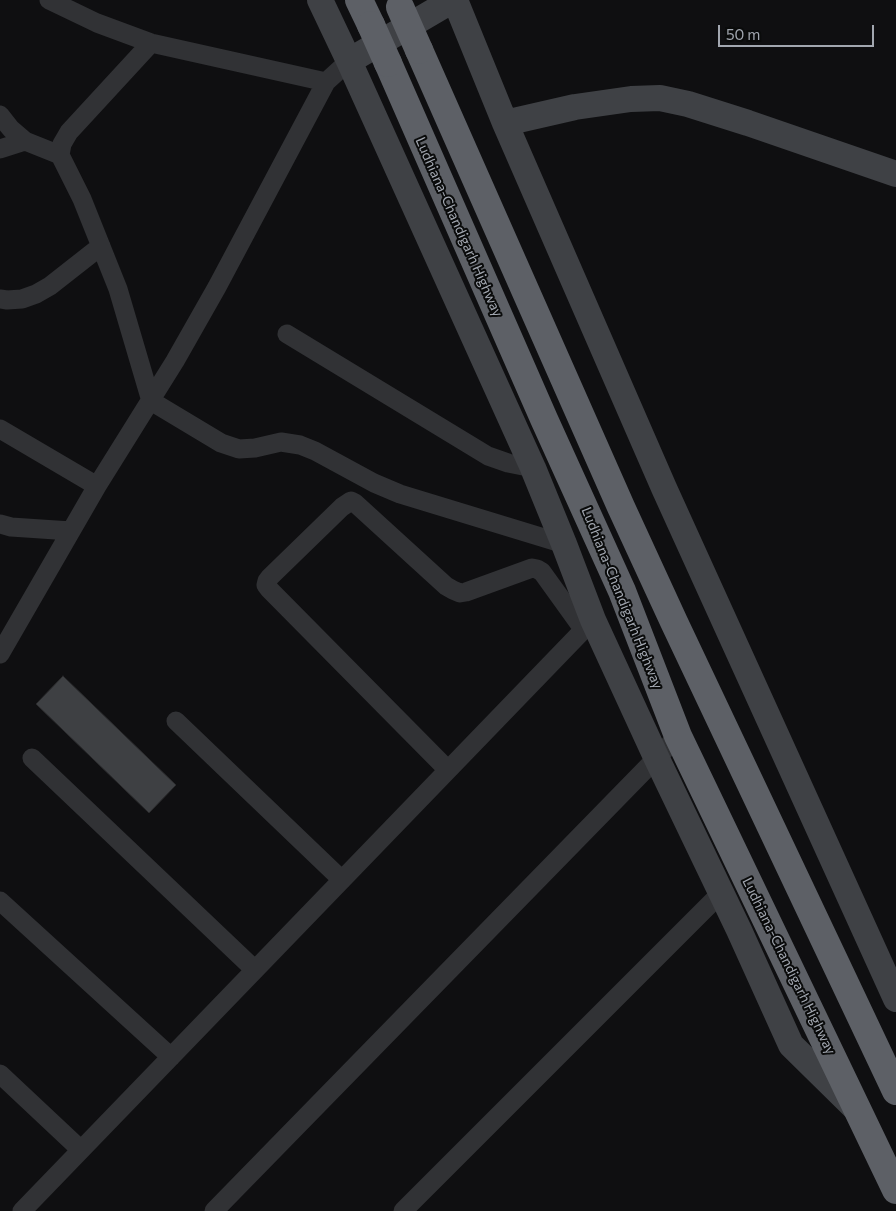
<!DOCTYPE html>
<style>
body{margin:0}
#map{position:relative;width:896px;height:1211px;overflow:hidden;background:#0f0f11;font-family:Commissioner,sans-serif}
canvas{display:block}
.scale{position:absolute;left:718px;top:25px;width:156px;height:22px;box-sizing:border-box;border:2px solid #a2a7b0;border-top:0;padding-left:6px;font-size:15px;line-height:18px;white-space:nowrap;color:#a2a7b0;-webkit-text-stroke:4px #0a0b0b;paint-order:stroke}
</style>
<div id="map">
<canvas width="896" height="1211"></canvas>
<div class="scale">50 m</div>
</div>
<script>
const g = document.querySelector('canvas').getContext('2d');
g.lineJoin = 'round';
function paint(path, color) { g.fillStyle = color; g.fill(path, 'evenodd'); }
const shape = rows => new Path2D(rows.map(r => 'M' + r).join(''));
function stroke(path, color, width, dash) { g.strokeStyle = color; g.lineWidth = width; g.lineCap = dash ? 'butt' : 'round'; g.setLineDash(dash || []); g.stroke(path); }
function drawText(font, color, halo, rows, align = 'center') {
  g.font = font + ' Commissioner,sans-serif'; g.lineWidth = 4; g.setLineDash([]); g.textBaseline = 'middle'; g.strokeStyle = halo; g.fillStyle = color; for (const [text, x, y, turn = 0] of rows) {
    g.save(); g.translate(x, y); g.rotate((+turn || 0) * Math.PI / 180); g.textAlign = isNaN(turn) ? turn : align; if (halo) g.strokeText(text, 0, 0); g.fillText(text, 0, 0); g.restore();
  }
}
const building = shape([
 [63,676,176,785,149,813,36,704,63,676]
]);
paint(building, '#3e4043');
stroke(building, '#2a2a2c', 1);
stroke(shape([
 [49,0,97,23,151,43,326,82],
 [151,43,69,132,62,144,60,155,82,199,118,289,151,401,221,443,239,449,255,448,281,442,300,445,315,451,374,483,400,494,564,544],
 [0,115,11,129,25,141,60,155],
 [0,149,25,141],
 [0,299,7,300,22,299,36,294,50,286,101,246],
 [287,334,488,456,508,463,533,468],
 [0,429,97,486],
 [0,524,11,527,71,531],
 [0,654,97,486,175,361,217,287,326,82,349,61],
 [176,721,342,880],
 [32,758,255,970],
 [448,770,269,589,266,585,267,581,270,577,342,507,351,501,355,503,446,586,453,590,460,593,466,592,532,568,537,569,542,572,583,629],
 [0,901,171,1057],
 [0,1074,81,1150],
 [22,1211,593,620],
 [214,1211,678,736],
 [403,1211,721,893]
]), '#313235', 19);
stroke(shape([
 [320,0,349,61,533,468,564,544,593,620,657,759,739,930,791,1045,854,1107],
 [455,0,505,123,664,488,896,999],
 [349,61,453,0],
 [505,123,575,107,631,99,660,98,688,104,748,123,896,174]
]), '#3f4145', 26);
stroke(shape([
 [359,0,371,25],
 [419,50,621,507,674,622,896,1091],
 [388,63,544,419,622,591,678,736,896,1190]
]), '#5d6066', 28);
stroke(shape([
 [400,7,419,50],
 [371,25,388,63]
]), '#5d6066', 28);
drawText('14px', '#a2a7b0', '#0a0b0b', [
 ["Ludhiana-Chandigarh Highway",459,227,66],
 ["Ludhiana-Chandigarh Highway",622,598,68],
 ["Ludhiana-Chandigarh Highway",789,966,64]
]);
</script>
